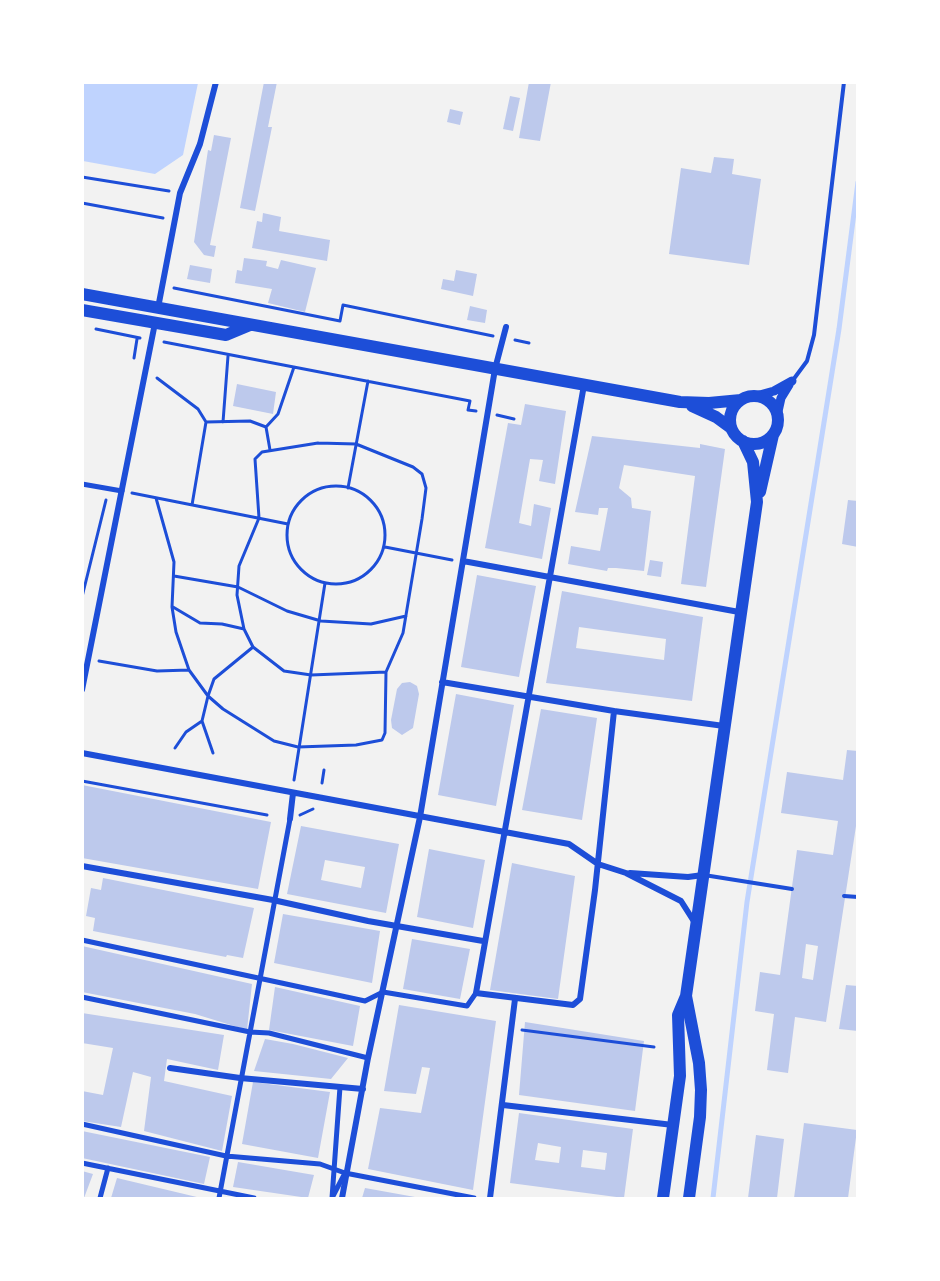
<!DOCTYPE html>
<style>
body{margin:0}
#map{position:relative;width:940px;height:1281px;overflow:hidden;background:#f2f2f2;font-family:Barlow,sans-serif}
canvas{display:block}
.frame{position:absolute;inset:0;border:84px solid #fff;pointer-events:none}
</style>
<div id="map">
<canvas width="940" height="1281"></canvas>
<div class="frame"></div>
</div>
<script>
const g = document.querySelector('canvas').getContext('2d');
g.lineJoin = 'round';
function paint(path, color) { g.fillStyle = color; g.fill(path, 'evenodd'); }
const shape = rows => new Path2D(rows.map(r => 'M' + r).join(''));
function stroke(path, color, width, dash) { g.strokeStyle = color; g.lineWidth = width; g.lineCap = dash ? 'butt' : 'round'; g.setLineDash(dash || []); g.stroke(path); }
paint(shape([
 [82,83,198,83,183,155,155,174,83,161]
]), '#bfd3fe');
stroke(shape([
 [713,1198,747,902,839,329,858,182]
]), '#bfd3fe', 5);
paint(shape([
 [264,82,277,82,268,127,272,127,255,211,240,208],
 [529,82,551,82,540,141,519,138],
 [510,96,520,98,513,131,503,129],
 [450,109,463,112,460,125,447,122],
 [214,135,231,138,210,245,216,246,214,257,204,255,194,242,208,150,211,151],
 [714,157,734,159,732,174,761,179,749,265,669,254,681,168,711,173],
 [263,213,281,217,279,231,330,240,327,261,252,248,257,221,262,222],
 [244,258,267,261,266,266,278,269,281,260,316,268,305,312,268,303,272,289,235,283,237,270,242,271],
 [190,265,212,269,210,283,187,279],
 [456,270,477,274,473,296,441,289,443,279,454,281],
 [470,306,487,310,485,323,467,320],
 [237,384,276,392,273,414,233,406],
 [525,404,566,411,555,484,539,481,543,460,530,459,519,523,531,526,534,504,551,508,542,559,485,548,508,423,521,425],
 [592,436,700,448,700,444,725,449,706,587,681,584,695,476,624,465,619,488,631,498,632,508,651,511,644,571,616,568,608,568,607,571,568,564,571,546,600,551,608,508,599,508,598,515,575,512],
 [848,500,858,501,858,547,842,544],
 [650,560,663,562,661,577,647,575],
 [477,575,536,586,519,677,461,667],
 [562,591,703,617,692,701,546,683],
 [579,627,666,639,664,660,576,648],
 [410,682,417,686,419,694,413,728,402,735,392,728,391,720,397,689,402,683],
 [456,694,514,705,496,806,438,795],
 [541,709,597,718,582,820,522,810],
 [847,750,858,751,858,813,826,1022,795,1017,788,1073,767,1070,774,1014,755,1011,760,972,780,975,797,850,833,855,838,821,781,813,787,772,843,780],
 [806,944,818,946,813,980,802,978],
 [82,785,271,822,258,889,82,858],
 [301,826,399,844,386,913,287,894],
 [325,860,365,867,361,888,321,880],
 [429,849,485,860,473,928,417,917],
 [512,863,575,876,558,999,490,990],
 [103,878,254,908,243,958,227,955,226,957,93,931,95,918,86,916,91,888,101,890],
 [283,914,380,931,372,983,274,963],
 [412,939,470,949,460,999,403,989],
 [82,946,252,984,247,1030,195,1014,82,992],
 [846,985,858,986,858,1031,839,1029],
 [275,987,360,1006,353,1046,269,1030],
 [399,1005,496,1021,473,1190,368,1169,380,1108,421,1113,430,1068,422,1067,416,1094,384,1091],
 [82,1013,224,1035,218,1070,167,1059,164,1081,232,1096,222,1151,144,1131,151,1077,133,1072,121,1127,82,1121,82,1091,103,1095,113,1048,82,1043],
 [525,1022,644,1041,635,1111,519,1095],
 [265,1039,293,1044,348,1058,331,1079,254,1071],
 [253,1082,330,1092,318,1158,242,1144],
 [519,1113,633,1129,624,1198,510,1183],
 [538,1143,561,1147,559,1163,535,1160],
 [583,1150,607,1153,605,1170,581,1167],
 [804,1123,857,1130,848,1198,794,1198],
 [82,1131,210,1157,204,1184,82,1158],
 [756,1135,784,1139,777,1198,748,1198],
 [238,1162,314,1175,308,1198,233,1187],
 [82,1171,93,1174,84,1198,82,1198],
 [117,1178,201,1198,111,1198],
 [365,1188,415,1197,415,1198,362,1198]
]), '#bdc9ec');
stroke(shape([
 [82,177,169,191],
 [82,203,163,218],
 [174,288,340,321,343,305,493,336],
 [96,329,140,338],
 [515,340,529,343],
 [164,342,470,401,468,410,476,411],
 [134,358,137,339],
 [157,378,198,409,206,422,192,505],
 [497,415,514,419],
 [206,422,250,421,266,427,270,450],
 [223,422,228,356],
 [266,427,278,414,294,367],
 [318,443,356,444,413,467,422,474,426,488,422,519,403,633,386,672,311,675,284,671,253,647,244,629,237,595,239,566,259,518,255,459,262,452,318,443],
 '287 535a49 49 0 1 1 98 0a49 49 0 1 1-98 0Z',
 [348,488,368,381],
 [132,493,288,524],
 [156,498,174,562,172,607,176,632,189,670,208,696,223,709,274,741,298,747,356,745,382,740,385,733,386,672],
 [385,547,452,560],
 [174,576,238,587,287,611,321,621,371,624,406,616],
 [82,597,106,500],
 [173,607,200,623,222,624,244,629],
 [99,661,157,671,189,670],
 [175,748,186,732,202,721],
 [213,753,202,721,208,696,214,679,253,647],
 [294,780,325,583],
 [82,781,267,815],
 [322,783,324,770],
 [300,815,313,809],
 [522,1030,654,1047]
]), '#1d4ed8', 3);
stroke(shape([
 [793,380,807,361,814,335,844,82],
 [704,875,792,889],
 [844,896,858,897]
]), '#1d4ed8', 4);
stroke(shape([
 [82,484,122,491],
 [82,940,365,1001,383,992,467,1006,476,993],
 [82,997,250,1032,269,1033,368,1058],
 [82,1124,226,1156,320,1164,345,1173,474,1198],
 [82,1163,254,1198],
 [333,1196,345,1173],
 [100,1198,108,1168],
 [219,1198,290,819],
 [332,1198,340,1087]
]), '#1d4ed8', 5);
stroke(shape([
 [158,308,180,193,200,144,216,82],
 [584,385,476,993,573,1005,580,999,595,890,614,711,724,726],
 [463,561,739,612],
 [442,682,614,711],
 [82,690,155,323],
 [82,753,569,844,598,864,626,873,681,901,695,923],
 [290,819,293,793],
 [82,866,273,900,368,921,483,941],
 [630,873,688,877,703,875],
 [170,1068,240,1078,363,1089],
 [503,1105,673,1125],
 [342,1198,368,1058,420,817,495,369,506,327],
 [490,1198,515,999]
]), '#1d4ed8', 6);
stroke(shape([
 [756,396,774,391,792,381],
 [777,416,781,398,789,385]
]), '#1d4ed8', 9);
stroke(shape([
 [82,294,680,402,709,403,741,400],
 [82,310,226,335,250,325],
 '730 420a24 24 0 1 1 48 0a24 24 0 1 1-48 0Z',
 [692,406,716,417,731,428],
 [760,492,773,435],
 [686,996,699,1063,701,1090,700,1117,689,1198],
 [663,1198,680,1076,678,1015,686,996,757,502,753,462,743,441]
]), '#1d4ed8', 12);
</script>
